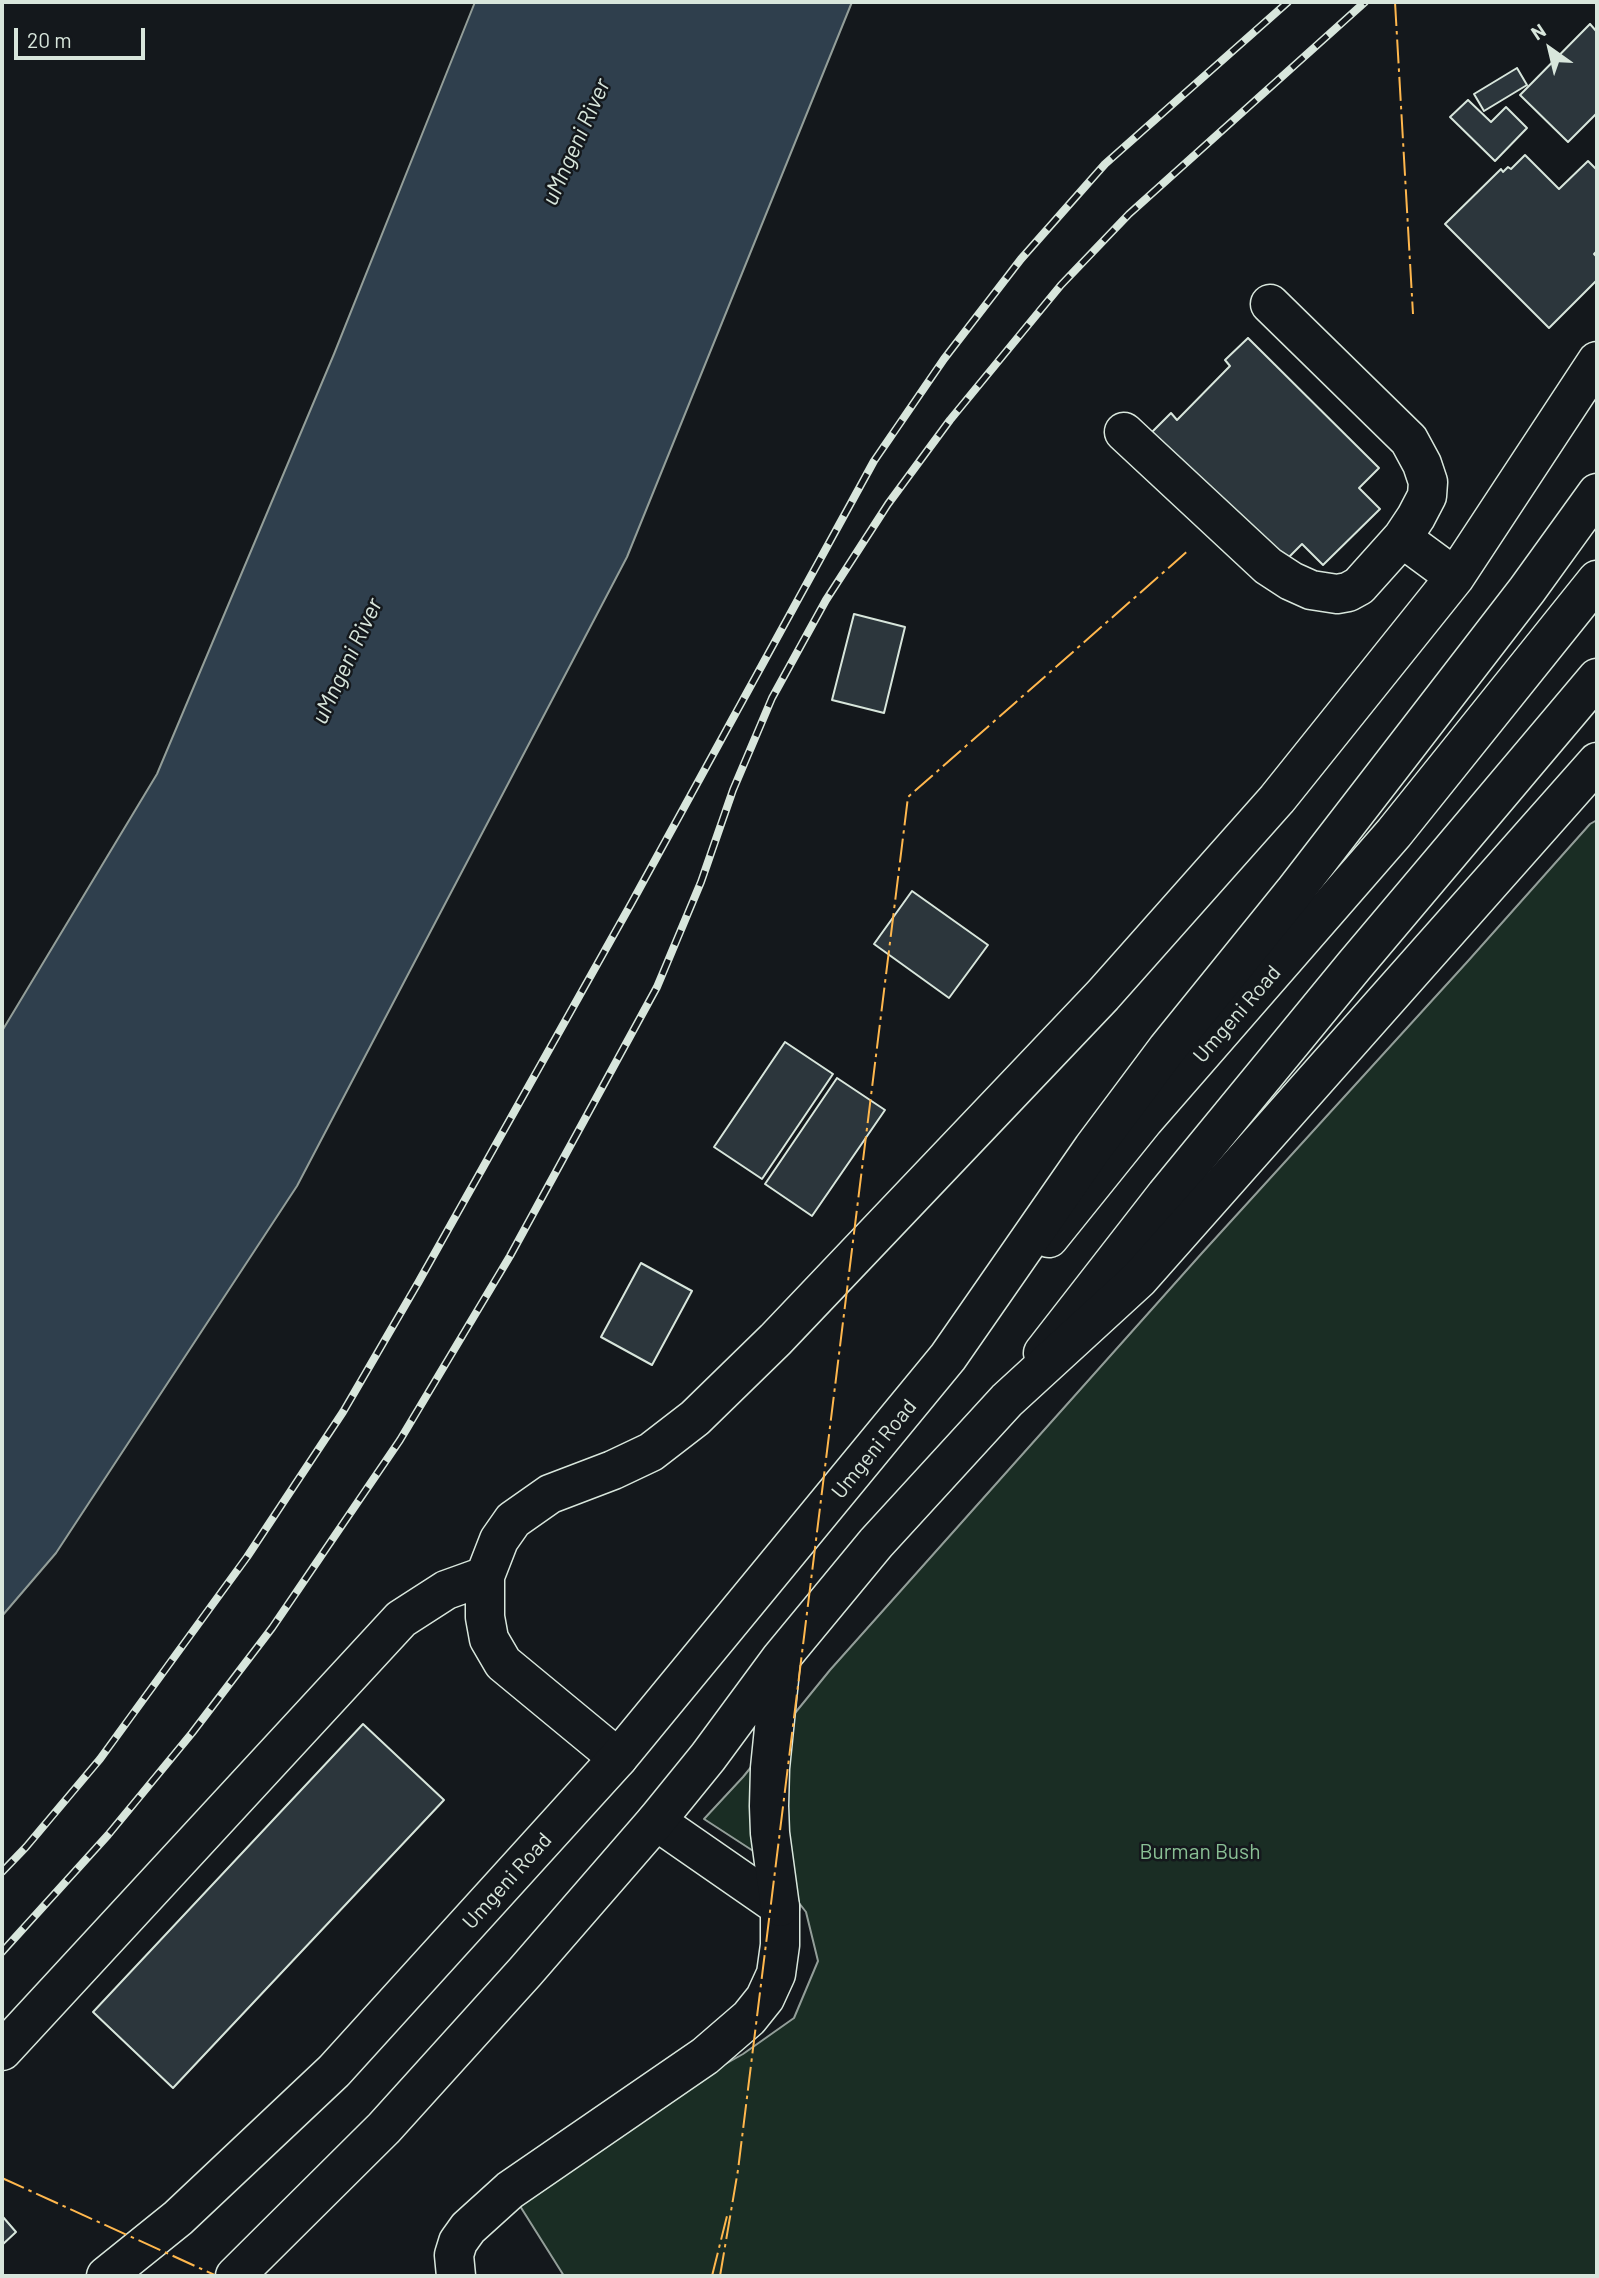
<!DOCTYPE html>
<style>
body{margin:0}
#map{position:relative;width:1599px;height:2278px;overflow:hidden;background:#14181c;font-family:Barlow,sans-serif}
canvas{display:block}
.frame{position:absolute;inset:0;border:4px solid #d8e6dc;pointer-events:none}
.north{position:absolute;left:1515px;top:14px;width:70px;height:70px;-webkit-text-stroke:5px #14181c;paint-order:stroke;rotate:326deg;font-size:19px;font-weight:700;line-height:28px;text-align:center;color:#d8e6dc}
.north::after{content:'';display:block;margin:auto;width:24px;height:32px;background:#d8e6dc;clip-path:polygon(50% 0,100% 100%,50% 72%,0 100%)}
.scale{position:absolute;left:14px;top:28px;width:131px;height:32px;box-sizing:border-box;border:4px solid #d8e6dc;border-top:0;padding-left:9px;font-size:21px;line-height:24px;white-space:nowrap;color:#d8e6dc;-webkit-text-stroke:5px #14181c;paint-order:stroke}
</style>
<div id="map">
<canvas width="1599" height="2278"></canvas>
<div class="frame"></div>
<div class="north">N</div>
<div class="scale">20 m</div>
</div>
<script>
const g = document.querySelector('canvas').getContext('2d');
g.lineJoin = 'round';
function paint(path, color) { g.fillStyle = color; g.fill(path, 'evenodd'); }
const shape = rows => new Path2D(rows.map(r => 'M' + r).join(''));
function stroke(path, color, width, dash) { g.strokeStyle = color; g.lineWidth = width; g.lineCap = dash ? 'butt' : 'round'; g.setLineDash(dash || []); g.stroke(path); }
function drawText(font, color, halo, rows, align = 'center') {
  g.font = font + ' Barlow,sans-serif'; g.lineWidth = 5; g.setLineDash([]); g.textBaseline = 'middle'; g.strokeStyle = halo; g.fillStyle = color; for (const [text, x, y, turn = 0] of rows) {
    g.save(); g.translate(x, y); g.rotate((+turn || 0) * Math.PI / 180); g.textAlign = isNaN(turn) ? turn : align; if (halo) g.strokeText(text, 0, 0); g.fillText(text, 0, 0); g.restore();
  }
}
const green = shape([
 [1597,820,1597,2276,564,2276,520,2206,646,2109,743,2054,794,2018,818,1961,806,1912,764,1858,704,1819,743,1777,830,1670,1202,1253,1468,961,1590,824,1597,820]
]);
paint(green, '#1a2d24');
stroke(green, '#939e99', 2);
const water = shape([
 [475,2,852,2,627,557,297,1186,56,1553,2,1616,2,1031,157,774,334,354,475,2]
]);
paint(water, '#2f3f4d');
stroke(water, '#939e99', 2);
const building = shape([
 [1590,24,1597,32,1597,113,1568,142,1520,95,1590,24],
 [1517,68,1527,85,1484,111,1474,94,1517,68],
 [1468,100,1491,122,1506,107,1527,128,1495,161,1450,117,1468,100],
 [1525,155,1559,189,1588,161,1597,170,1597,251,1594,254,1597,257,1597,280,1549,328,1445,224,1501,169,1503,172,1508,167,1511,169,1525,155],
 [1248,338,1379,468,1359,488,1380,509,1323,565,1302,544,1281,565,1149,435,1171,413,1177,420,1230,366,1225,360,1248,338],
 [854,614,905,627,884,713,832,700,854,614],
 [912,891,988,945,949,998,874,944,912,891],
 [785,1042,833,1074,762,1179,714,1147,785,1042],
 [837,1078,885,1110,812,1216,765,1184,837,1078],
 [641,1263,692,1291,652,1365,601,1337,641,1263],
 [363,1724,444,1800,173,2088,93,2012,363,1724],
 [3,2217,16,2232,2,2245,2,2218,3,2217]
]);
paint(building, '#2c363c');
stroke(building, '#d8e6dc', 2);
const minor = shape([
 [1124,432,1268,566,1291,581,1311,590,1337,594,1348,592,1359,586,1402,538,1416,517,1427,496,1428,482,1422,464,1409,440,1270,304],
 [1402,538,1455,577],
 [618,1758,503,1663,489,1639,485,1617,485,1576,499,1540,513,1520,550,1494,613,1470,651,1452,695,1418,775,1340,1103,995,1277,799,1455,577,1597,361],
 [2,2051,401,1619,446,1590,485,1576],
 [456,2276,454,2255,458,2242,468,2228,510,2190,705,2056,749,2018,765,1998,776,1974,780,1945,780,1907,656,1821]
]);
const major = shape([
 [1049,1238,1144,1120,1394,833,1597,580],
 [1043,1353,1166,1195,1354,966,1597,678]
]);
const highway = shape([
 [780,1907,770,1833,769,1806,770,1768,781,1660],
 [106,2276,178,2218,334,2071,618,1758,948,1357,1093,1148,1167,1049,1294,892,1527,590,1597,493],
 [235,2276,384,2128,525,1972,656,1821,708,1757,781,1658,876,1543,1007,1400,1139,1279,1597,762]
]);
stroke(minor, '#d8e6dc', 41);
stroke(major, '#d8e6dc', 41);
stroke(highway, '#d8e6dc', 41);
stroke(minor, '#14181c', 38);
stroke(major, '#14181c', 38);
stroke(highway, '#14181c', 38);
const rail = shape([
 [2,1872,26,1847,100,1759,247,1557,343,1412,418,1283,631,904,874,461,944,359,1021,259,1105,164,1288,2],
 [2,1952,108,1835,192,1733,272,1628,400,1440,510,1256,657,987,701,882,733,790,772,698,826,600,888,504,950,420,1061,285,1129,214,1365,2]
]);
stroke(rail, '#d8e6dc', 8);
stroke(rail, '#14181c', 5, [16]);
stroke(shape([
 [1395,2,1413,314],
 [2,2178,217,2276],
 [712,2276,728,2212],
 [720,2276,738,2170,908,797,1190,549]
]), '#ffb74d', 2, [24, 5, 3.5, 5]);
drawText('21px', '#d8e6dc', '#14181c', [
 ["Umgeni Road",1237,1014,-49],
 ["Umgeni Road",874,1449,-51],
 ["Umgeni Road",507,1881,-48]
]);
drawText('21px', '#8ac095', '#14181c', [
 ["Burman Bush",1200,1852]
]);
drawText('italic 23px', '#d8e6dc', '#14181c', [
 ["uMngeni River",576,142,-66],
 ["uMngeni River",347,661,-65]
]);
</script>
